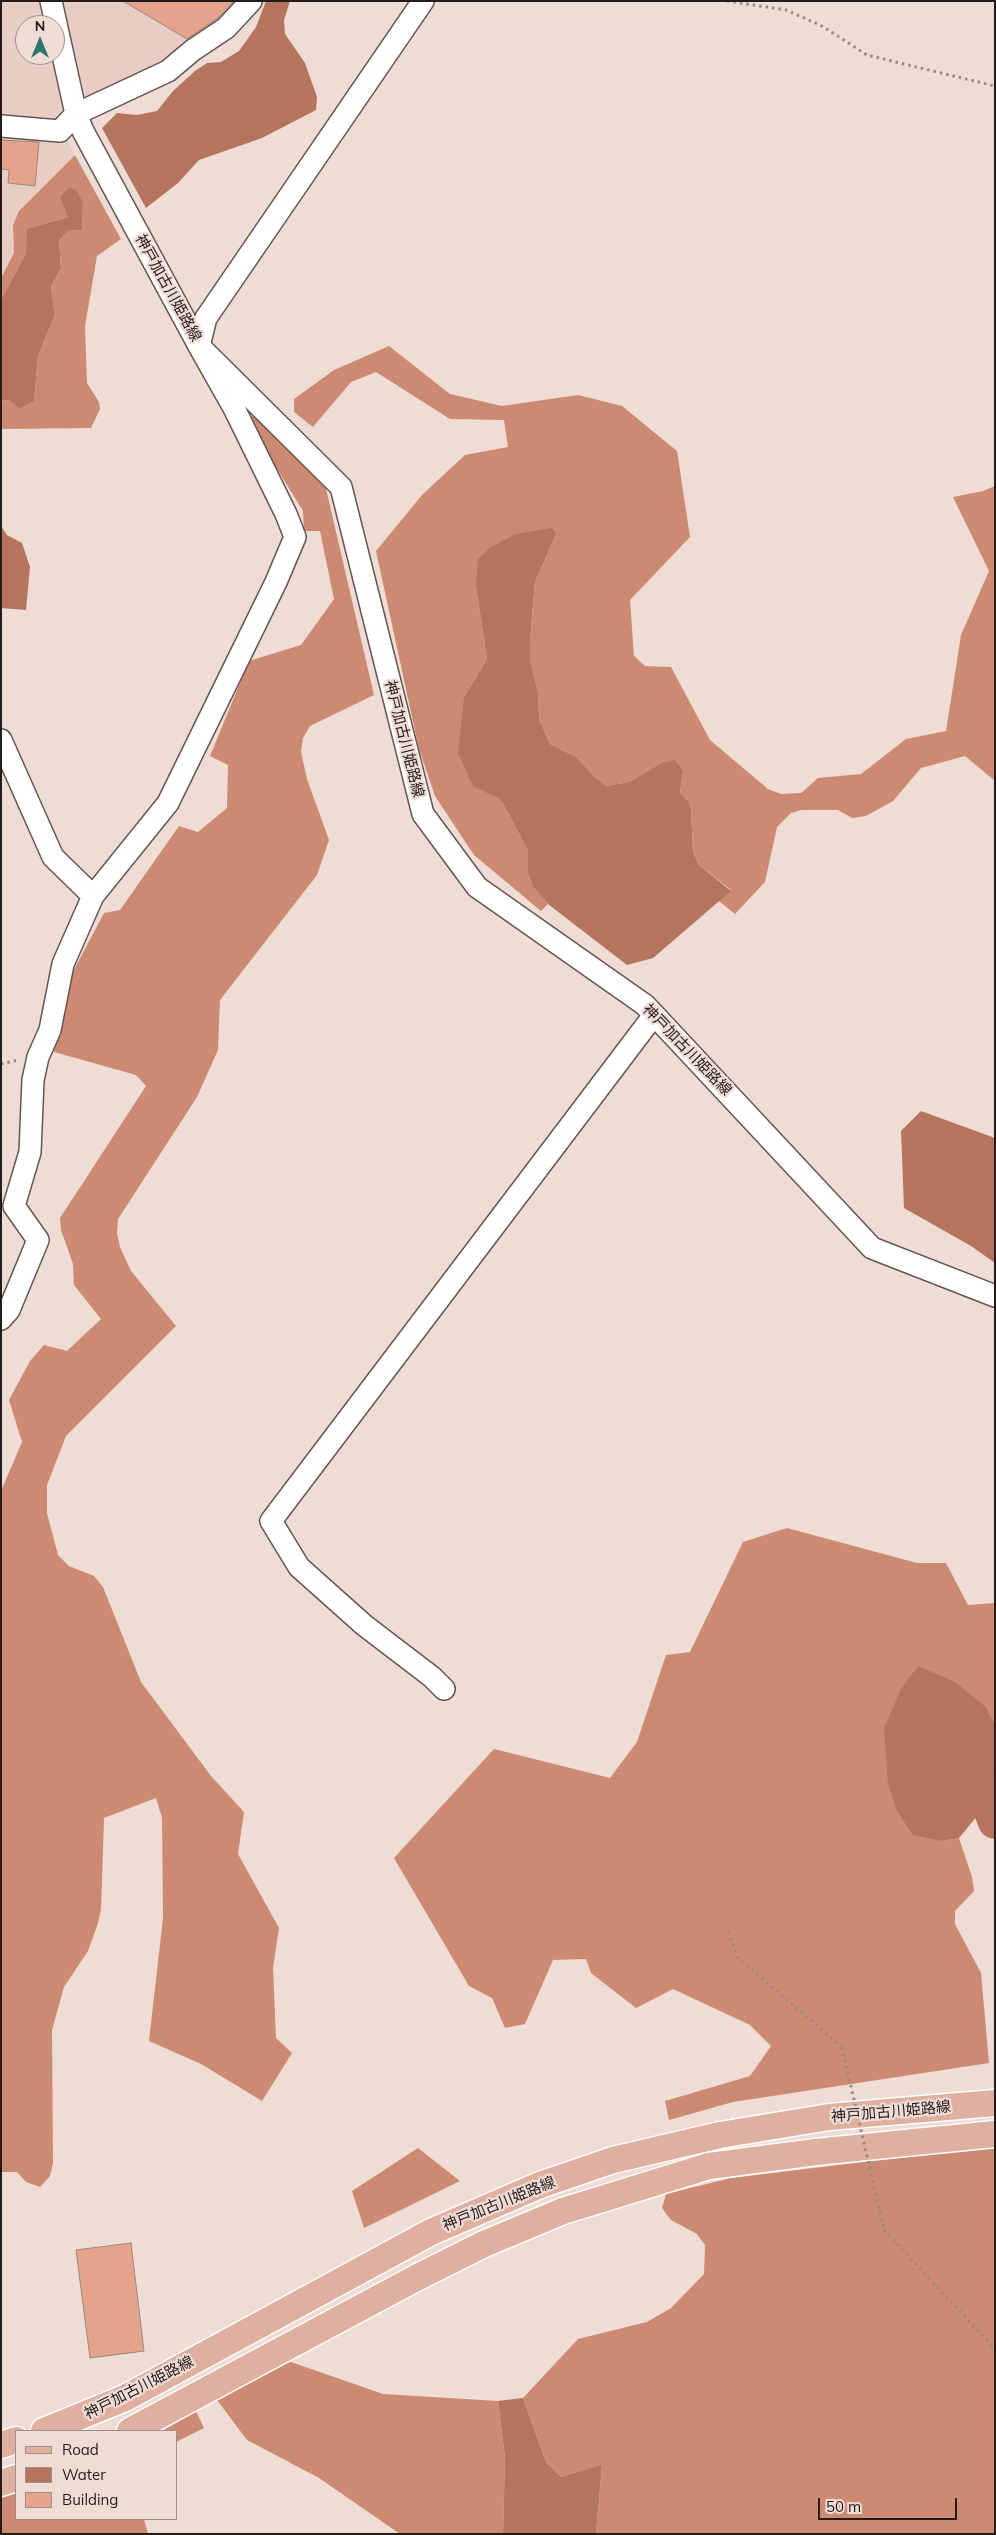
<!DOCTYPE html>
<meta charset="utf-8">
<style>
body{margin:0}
#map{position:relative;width:996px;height:2535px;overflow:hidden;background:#efdcd5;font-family:Mulish,sans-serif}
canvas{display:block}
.frame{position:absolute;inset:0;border:2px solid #231c1a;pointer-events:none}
.legend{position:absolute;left:15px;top:2430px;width:162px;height:90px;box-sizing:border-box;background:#efdcd5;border:1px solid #9d8f8a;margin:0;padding:6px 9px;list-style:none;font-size:15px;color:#231c1a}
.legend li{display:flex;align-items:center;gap:10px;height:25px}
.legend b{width:25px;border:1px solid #9d8f8a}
.north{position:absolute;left:15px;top:15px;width:50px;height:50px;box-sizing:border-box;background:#efdcd5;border:1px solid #9d8f8a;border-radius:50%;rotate:0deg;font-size:14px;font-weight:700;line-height:20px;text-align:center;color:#231c1a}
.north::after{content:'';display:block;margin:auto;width:18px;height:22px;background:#2c7571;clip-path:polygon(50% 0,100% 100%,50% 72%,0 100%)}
.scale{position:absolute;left:818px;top:2498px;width:139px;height:22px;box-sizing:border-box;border:2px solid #231c1a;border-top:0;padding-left:6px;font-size:15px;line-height:18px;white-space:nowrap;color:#231c1a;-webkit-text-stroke:4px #efdcd5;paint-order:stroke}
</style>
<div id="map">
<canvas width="996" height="2535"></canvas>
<div class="frame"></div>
<ul class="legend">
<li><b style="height:6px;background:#dfb0a0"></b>Road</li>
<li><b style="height:14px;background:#b4745d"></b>Water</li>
<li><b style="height:14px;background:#e6a28a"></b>Building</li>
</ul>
<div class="north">N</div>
<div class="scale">50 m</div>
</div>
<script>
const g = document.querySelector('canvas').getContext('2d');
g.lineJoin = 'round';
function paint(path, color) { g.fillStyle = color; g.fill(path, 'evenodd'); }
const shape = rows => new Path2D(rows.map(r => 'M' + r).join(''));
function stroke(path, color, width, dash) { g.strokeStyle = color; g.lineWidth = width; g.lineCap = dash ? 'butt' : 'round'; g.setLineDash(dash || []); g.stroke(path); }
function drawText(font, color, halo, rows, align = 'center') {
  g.font = font + ' Mulish,"Noto Sans JP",sans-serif'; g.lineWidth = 4.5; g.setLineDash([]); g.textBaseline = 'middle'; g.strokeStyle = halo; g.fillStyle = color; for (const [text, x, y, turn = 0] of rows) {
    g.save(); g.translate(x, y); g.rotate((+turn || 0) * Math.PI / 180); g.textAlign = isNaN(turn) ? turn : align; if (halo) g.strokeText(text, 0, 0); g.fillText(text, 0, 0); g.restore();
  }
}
paint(shape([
 [1,1,39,1,44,25,25,25,25,55,51,55,64,117,50,124,1,121],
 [63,1,244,1,139,81,86,102],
 [1,135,68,141,75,155,19,211,13,225,14,253,1,278]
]), '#e8cdc4');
paint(shape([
 [75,155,121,239,97,256,85,326,87,383,99,402,100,409,91,428,1,429,1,400,34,401,38,356,55,315,51,287,61,268,59,241,68,231,82,230,83,202,75,190,70,187,68,217,28,229,26,253,1,300,1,278,14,253,13,225,19,211],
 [389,346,450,394,502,406,578,395,622,406,677,451,690,537,630,600,634,656,645,666,671,667,710,740,768,789,781,794,801,793,818,778,861,774,906,739,946,731,961,635,989,571,953,497,983,491,995,486,995,781,965,756,921,768,893,801,866,816,852,818,838,810,801,810,791,813,777,827,765,882,735,914,719,901,731,890,699,865,693,852,691,810,689,802,680,792,683,771,661,763,629,782,607,786,596,778,576,757,550,744,539,719,538,692,530,660,530,639,535,582,556,534,476,587,487,659,464,697,473,785,499,799,504,805,528,851,528,873,533,887,548,904,541,911,474,855,435,796,419,749,376,551,422,495,465,455,508,447,504,420,450,419,376,372,351,382,313,427,294,412,294,399,334,370],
 [253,414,326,489,374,695,310,726,303,738,301,752,307,779,329,840,317,875,220,1000,218,1050,197,1097,118,1219,117,1233,120,1247,131,1271,176,1326,66,1436,47,1485,47,1513,58,1555,69,1566,94,1576,103,1587,141,1682,211,1776,244,1812,238,1854,279,1928,273,1968,276,2038,292,2053,262,2101,201,2064,149,2041,163,1918,162,1818,156,1798,104,1818,101,1910,98,1923,88,1951,64,1987,52,2030,53,2163,50,2176,40,2187,26,2182,17,2172,1,2172,1,1491,22,1442,9,1400,30,1361,44,1345,67,1351,101,1319,74,1285,73,1264,61,1230,60,1218,146,1086,136,1075,54,1052,68,981,104,913,120,910,179,826,198,832,227,808,228,765,210,756,249,661,301,645,334,599,320,531,304,531,303,511,249,423],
 [787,1528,917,1563,946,1563,968,1605,995,1603,995,1725,987,1708,942,1841,959,1838,972,1877,974,1891,955,1911,955,1924,981,1973,989,2063,733,2102,669,2120,665,2101,750,2076,771,2046,750,2025,673,1989,636,2008,591,1973,586,1959,553,1960,525,2024,505,2028,492,1998,469,1986,394,1858,494,1749,610,1778,637,1742,666,1655,690,1652,743,1542],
 [995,2146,995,2534,596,2534,602,2466,561,2477,546,2462,523,2398,578,2339,647,2322,671,2308,704,2274,705,2245,697,2234,671,2220,662,2208,666,2194,731,2178],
 [418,2148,460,2181,364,2228,352,2191],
 [288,2361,383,2394,498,2401,505,2458,503,2534,400,2534,319,2478,247,2440,217,2400],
 [196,2411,204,2428,176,2442,176,2431,162,2431],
 [16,2493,16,2519,144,2519,148,2534,1,2534,1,2498]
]), '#cc8a72');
paint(shape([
 [266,1,290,1,284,20,285,34,305,63,317,97,316,110,262,138,199,160,178,183,146,208,102,128,117,113,137,115,157,111,173,91,195,71,207,63,221,62,239,51,256,27],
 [70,187,76,190,83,202,82,230,68,231,59,241,61,268,51,287,55,315,38,356,34,401,20,408,9,400,1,400,1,300,26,253,27,229,68,217,60,197],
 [1,526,7,535,22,543,30,567,26,610,1,608],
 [552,528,556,534,535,582,530,639,530,660,538,692,539,719,550,744,576,757,596,778,607,786,629,782,661,763,675,760,683,771,680,792,689,802,691,810,693,852,699,865,731,891,653,958,627,965,548,904,533,887,528,873,528,851,504,805,499,799,473,786,458,753,464,697,487,659,476,587,478,559,491,547,516,534],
 [921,1111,995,1138,995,1263,971,1246,904,1208,901,1131],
 [918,1666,955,1682,987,1708,995,1725,995,1794,959,1838,942,1841,913,1835,897,1811,888,1784,884,1728,901,1689],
 [523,2398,546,2462,561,2477,602,2465,596,2534,503,2534,505,2458,498,2401]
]), '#b4745d');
stroke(shape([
 [966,1763,978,1779,995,1822]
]), '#b4745d', 34);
const building = shape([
 [123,1,234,1,218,18,187,39,123,1],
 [1,140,39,142,35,186,8,183,9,170,1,169,1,140],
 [131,2243,144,2351,90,2358,76,2250,131,2243]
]);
paint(building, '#e6a28a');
stroke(building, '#988781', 1);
const minor = shape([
 [51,1,76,114,83,131,199,346,341,487,423,814,477,887,645,1005,872,1248,995,1296],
 [1,126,60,131,76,114,168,71,193,50,226,28,251,1],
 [1,740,53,857,93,896,63,964,50,1030,38,1057,33,1080,30,1152,14,1206,38,1240,9,1310,1,1319],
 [93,896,168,803,276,582,295,537,286,514,234,408,199,346,206,318,423,1],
 [444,1689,432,1677,364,1625,299,1567,271,1521,654,1015]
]);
const major = shape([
 [44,2431,125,2398,431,2232,540,2185,613,2160,720,2135,829,2117,995,2103],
 [130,2431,418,2277,484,2244,563,2211,709,2166,816,2152,995,2134],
 [1,2445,16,2440],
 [1,2483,16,2478]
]);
stroke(minor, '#665650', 24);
stroke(major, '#fff', 29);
stroke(shape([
 [727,1,786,10,822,26,867,55,995,86],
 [1,1064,18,1060],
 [728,1932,738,1958,842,2047],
 [884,2230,995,2349]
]), '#988a85', 3, [2.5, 4]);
stroke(minor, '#fff', 21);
stroke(major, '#dfb0a0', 26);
stroke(shape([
 [842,2047,884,2230]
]), '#988a85', 3, [2.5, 4]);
drawText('15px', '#231c1a', '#efdcd5', [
 ["神戸加古川姫路線",168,288,61],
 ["神戸加古川姫路線",404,739,76],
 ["神戸加古川姫路線",687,1050,46],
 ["神戸加古川姫路線",891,2112,-5],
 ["神戸加古川姫路線",499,2204,-22],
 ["神戸加古川姫路線",139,2388,-27]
]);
</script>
